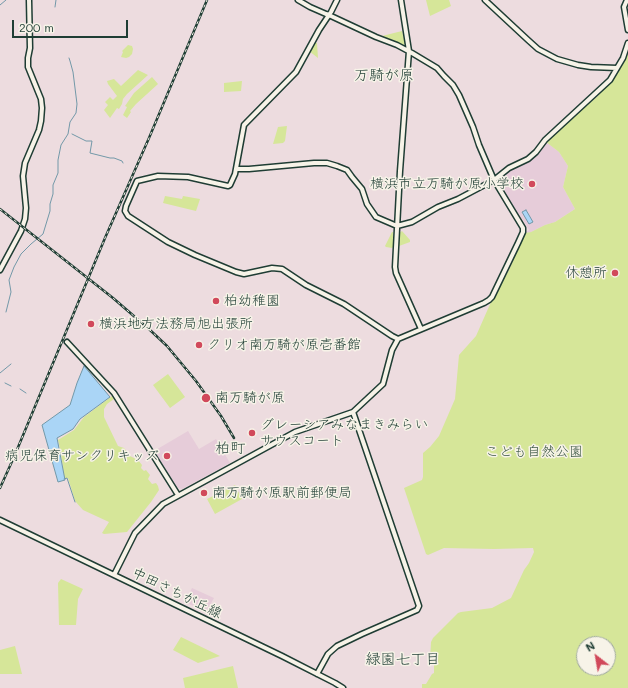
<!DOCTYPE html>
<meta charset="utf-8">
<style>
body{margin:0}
#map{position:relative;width:628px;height:688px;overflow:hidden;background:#eddcdf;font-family:Mali,sans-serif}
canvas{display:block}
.north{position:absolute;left:576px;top:636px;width:40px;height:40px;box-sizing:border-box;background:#f7f3e8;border:1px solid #a1aaa0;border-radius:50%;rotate:329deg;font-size:11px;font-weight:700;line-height:16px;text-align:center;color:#1f3d34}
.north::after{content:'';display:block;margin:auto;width:14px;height:18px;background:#d1495b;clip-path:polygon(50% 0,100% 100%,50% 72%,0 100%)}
.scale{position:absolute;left:12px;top:20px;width:116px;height:18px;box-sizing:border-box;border:2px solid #1f3d34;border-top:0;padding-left:5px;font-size:12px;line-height:14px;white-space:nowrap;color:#1f3d34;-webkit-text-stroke:3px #f7f3e8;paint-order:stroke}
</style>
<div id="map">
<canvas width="628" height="688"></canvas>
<div class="north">N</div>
<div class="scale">200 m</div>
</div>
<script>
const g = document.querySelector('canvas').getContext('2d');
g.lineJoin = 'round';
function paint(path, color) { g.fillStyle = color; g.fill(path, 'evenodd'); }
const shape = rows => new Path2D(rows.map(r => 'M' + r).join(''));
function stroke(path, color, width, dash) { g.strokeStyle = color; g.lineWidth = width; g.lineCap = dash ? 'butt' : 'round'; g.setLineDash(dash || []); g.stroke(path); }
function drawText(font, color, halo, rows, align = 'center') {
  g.font = font + ' Mali,"Klee One",sans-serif'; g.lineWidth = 3; g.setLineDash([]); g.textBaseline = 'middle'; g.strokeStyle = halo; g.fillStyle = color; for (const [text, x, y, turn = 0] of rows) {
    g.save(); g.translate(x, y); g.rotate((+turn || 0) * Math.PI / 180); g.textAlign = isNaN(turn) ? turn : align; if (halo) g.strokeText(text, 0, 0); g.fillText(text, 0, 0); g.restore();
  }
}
paint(shape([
 [546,142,559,152,568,166,563,187,575,209,555,222,545,225,531,232,525,233,529,230,523,220,517,212,499,181,511,169,529,160,538,153],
 [188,431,199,449,216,439,230,463,182,489,178,488,154,451],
 [192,588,214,598,206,612,185,602]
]), '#e6ccd9');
paint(shape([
 [426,0,449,0,451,6,430,16],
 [402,31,405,44,403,45,393,40,382,36],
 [314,42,317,43,318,58,309,51],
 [128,45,132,46,133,49,132,54,129,57,126,58,121,57,123,52,122,51],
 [628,54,628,688,422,688,422,684,426,684,432,674,434,673,434,662,430,660,431,642,433,638,458,613,461,612,492,608,511,598,524,570,529,563,534,552,533,548,494,549,444,548,428,555,426,554,404,488,422,480,423,477,423,453,430,447,439,436,455,399,459,355,476,336,491,302,509,270,525,233,531,232,545,225,555,222,575,209,563,187,568,166,559,152,546,142,563,125,597,97,619,71,625,58],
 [584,644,608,644,608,668,584,668],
 [138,70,148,75,127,94,123,99,122,104,119,109,117,108,110,118,104,110,108,105,105,102,110,97,113,100,117,96,108,84,107,81,114,79,121,86],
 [152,77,158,84,136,104,130,111,131,112,127,118,123,115,127,107,125,106,134,93],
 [242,81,241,91,224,92,224,83],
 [287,126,285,141,283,143,273,144,278,127],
 [165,196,182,199,183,196,200,199,196,211,163,203],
 [402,231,410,240,410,242,399,246,398,246,399,233],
 [392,232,393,232,393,247,392,248,386,247,385,246],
 [168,374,185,397,170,408,153,385],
 [112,396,114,399,107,404,104,409,104,417,118,446,124,448,130,456,138,460,142,465,141,468,144,471,146,470,150,475,148,479,152,484,156,483,158,486,159,490,151,502,127,532,104,534,102,533,109,522,83,510,75,501,68,478,64,478,61,453,58,440,74,430,84,417],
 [235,485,242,499,215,514,207,499],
 [61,579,83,589,78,599,76,625,59,625,58,583],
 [181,637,220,656,198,663,173,650],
 [15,646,22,674,0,674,0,650],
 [233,666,238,688,185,688,183,678]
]), '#d6e699');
const water = shape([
 [526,210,533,222,529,224,522,212,526,210],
 [84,366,110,397,80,419,73,429,57,438,65,480,58,482,42,425,70,405,77,383,84,366]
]);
paint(water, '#aad5f6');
stroke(water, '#7298a8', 1);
stroke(shape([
 [0,5,6,0],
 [55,7,56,0],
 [72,134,86,141,92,141,90,153,110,158,114,158,122,161,123,163],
 [6,312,11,292,9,280,14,267,21,254,31,244,43,234,50,211,50,204,53,194,53,185,58,173,58,160,61,145,68,134,70,122,76,113,77,104,73,72,70,61,69,58],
 [0,373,11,364],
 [5,383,11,386],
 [20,389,26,393],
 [64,479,67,478,75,502]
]), '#7298a8', 1);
const minor = shape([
 [298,0,310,7,326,14,329,15,331,16,376,37,397,45,412,53,437,68,444,76,453,85,459,95,473,127,479,145,494,180,523,228,523,232,518,243,492,297,489,300,484,303,398,339,392,336,344,304,306,285,282,269,272,268,244,274,236,272,195,255,168,242,128,216,125,211,126,206,137,181,158,176,188,177,228,186,230,185,235,174,244,125,296,72,319,30,331,12,337,0],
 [401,0,409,51,400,171,395,267,396,273,421,329],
 [485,0,528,40,538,49,557,59,578,65,591,67,617,68],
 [627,0,624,7,628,30],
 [236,169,249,169,314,163,327,163,337,166,347,170,352,177,362,189,367,204,376,217,397,226,412,222,438,207,458,199,494,180,509,168,528,159,536,152,545,140,610,80,623,58,628,43],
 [0,270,21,231,25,219,26,208,23,176,25,163,39,130,41,121,42,108,41,99,28,67,28,58,30,48,29,0],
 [67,342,114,393,178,495],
 [0,520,282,656,335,683,343,688],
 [114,575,135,533,163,504,295,432,353,412,383,384,392,350,398,339],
 [317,674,328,654,337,646,362,634,417,610,419,606,353,412]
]);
stroke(minor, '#1f3d34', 7);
stroke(minor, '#f7f3e8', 4);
const rail = shape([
 [0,209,113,298,150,330,167,346,196,381,221,416,234,438],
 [0,488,14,457,105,238,149,138,207,0]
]);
stroke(rail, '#1f3d34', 2.5);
stroke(rail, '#f7f3e8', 1, [3]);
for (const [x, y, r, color] of [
 [532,184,4,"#d1495b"],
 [615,273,4,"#d1495b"],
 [216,301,4,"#d1495b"],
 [91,324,4,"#d1495b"],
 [199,345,4,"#d1495b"],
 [206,398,5,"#d1495b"],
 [252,433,4,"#d1495b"],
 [167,456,4,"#d1495b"],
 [204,493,4,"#d1495b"]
]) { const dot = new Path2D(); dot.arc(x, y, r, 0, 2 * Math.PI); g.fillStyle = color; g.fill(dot); stroke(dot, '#f7f3e8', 1.5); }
drawText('14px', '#1f3d34', '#f7f3e8', [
 ["横浜市立万騎が原小学校",524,184,"right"],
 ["休憩所",607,273,"right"],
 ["柏幼稚園",224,301],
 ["横浜地方法務局旭出張所",99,324],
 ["クリオ南万騎が原壱番館",207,345],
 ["南万騎が原",215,398],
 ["グレーシアみなまきみらい",260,425],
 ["サウスコート",260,441],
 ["病児保育サンクリキッズ",159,456,"right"],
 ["南万騎が原駅前郵便局",212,493]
], 'left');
drawText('14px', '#3a5643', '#f7f3e8', [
 ["こども自然公園",534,452]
]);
drawText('14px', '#1f3d34', '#f7f3e8', [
 ["中田さちが丘線",177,593,26]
]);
drawText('15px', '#1f3d34', '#f7f3e8', [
 ["万騎が原",384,75],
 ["柏町",230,448],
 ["緑園七丁目",403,659]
]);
</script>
